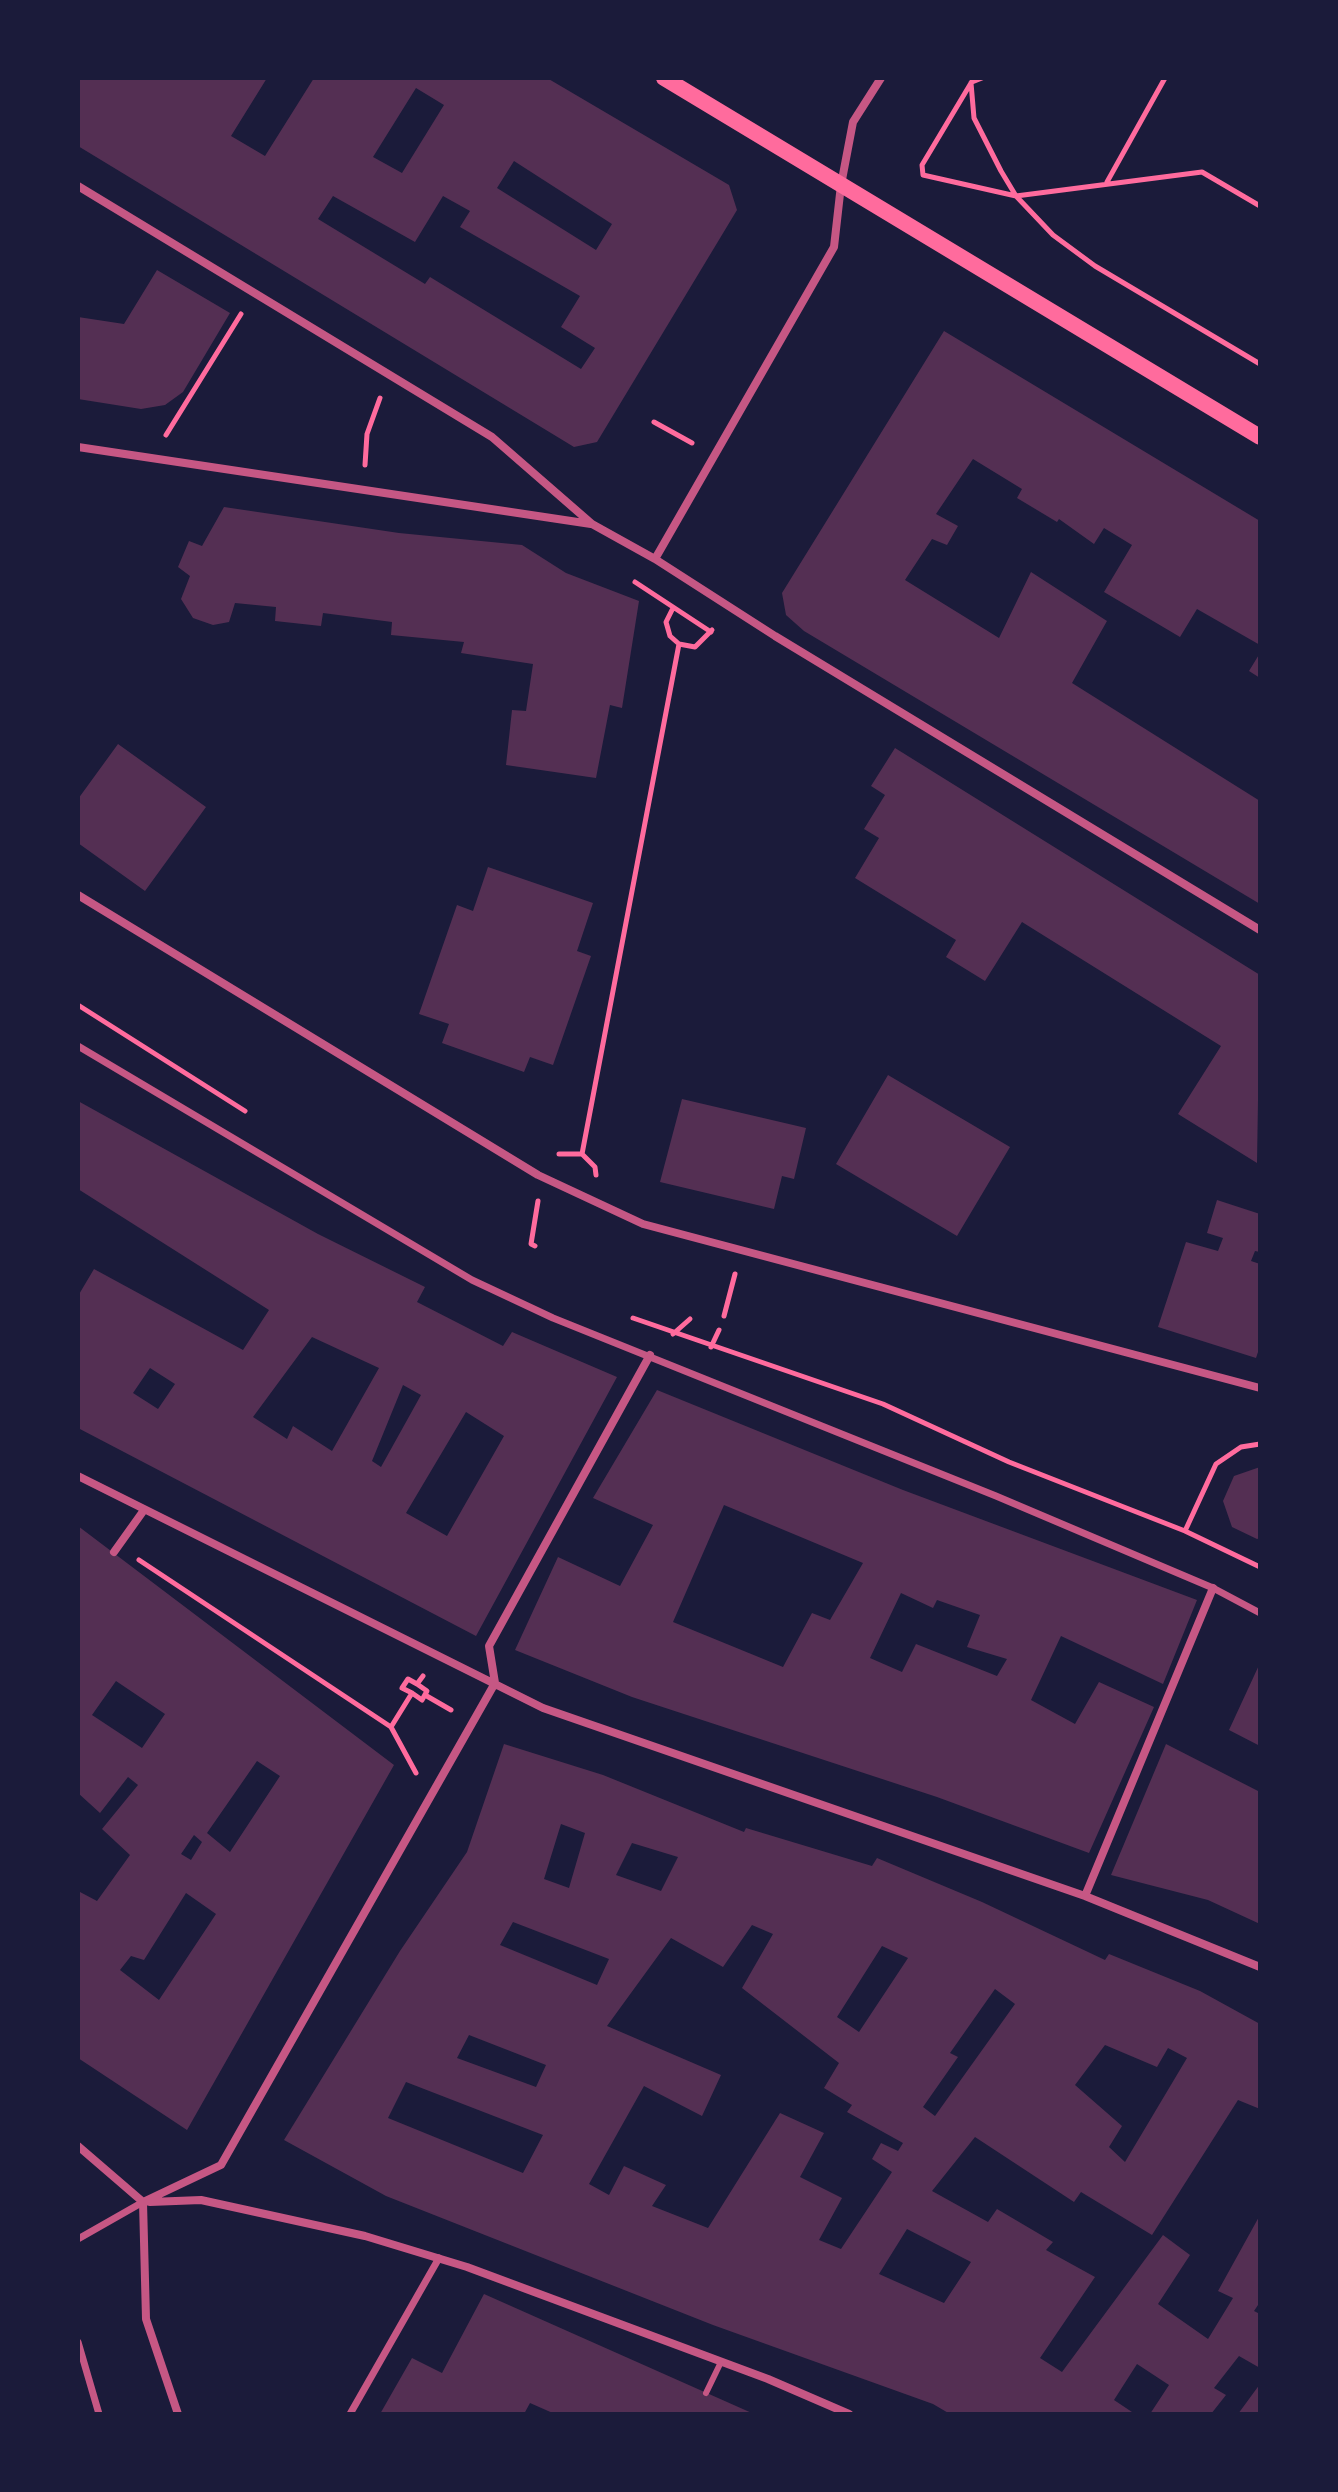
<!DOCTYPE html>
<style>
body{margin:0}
#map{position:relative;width:1338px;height:2492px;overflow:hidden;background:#1b1b3a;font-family:Literata,serif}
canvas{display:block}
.frame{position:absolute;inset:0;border:80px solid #1b1b3a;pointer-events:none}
</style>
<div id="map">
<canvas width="1338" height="2492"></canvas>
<div class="frame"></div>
</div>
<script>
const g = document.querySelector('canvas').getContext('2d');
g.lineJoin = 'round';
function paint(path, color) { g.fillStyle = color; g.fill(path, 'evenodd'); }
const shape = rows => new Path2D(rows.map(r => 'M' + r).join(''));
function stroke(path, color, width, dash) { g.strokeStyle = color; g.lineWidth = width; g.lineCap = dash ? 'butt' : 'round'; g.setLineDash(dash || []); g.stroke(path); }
paint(shape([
 [78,78,267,78,231,136,265,156,314,78,547,78,729,185,737,210,597,442,574,447,78,146],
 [416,88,444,105,402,173,373,157],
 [514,161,612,224,596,250,497,188],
 [333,196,415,242,443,196,470,211,460,227,580,296,561,327,595,348,581,369,430,277,425,284,318,219],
 [157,270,230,313,183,392,165,405,141,409,78,399,78,317,124,324],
 [944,331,1260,521,1260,645,1197,609,1180,637,1104,592,1132,545,1104,528,1094,544,1059,519,1057,522,1017,498,1022,489,973,459,936,514,958,526,947,545,932,539,905,580,999,638,1031,572,1107,621,1072,683,1260,801,1260,904,804,631,786,615,782,593],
 [224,507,399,533,522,545,566,573,639,601,622,708,610,705,596,778,506,765,512,710,526,711,533,664,461,653,464,642,391,635,392,622,323,613,321,626,275,621,276,607,235,603,229,622,213,625,193,618,181,599,190,576,178,567,189,541,202,546],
 [1260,653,1260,678,1249,671],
 [118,744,206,807,145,891,78,843,78,799],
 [895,748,1260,975,1257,1163,1178,1114,1221,1046,1022,922,985,981,946,957,956,940,855,878,879,838,864,829,885,795,871,786],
 [488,867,593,903,577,951,591,956,553,1065,530,1057,524,1072,442,1043,449,1024,419,1014,457,905,473,911],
 [888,1075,1010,1147,957,1236,836,1164],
 [682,1099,806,1128,794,1179,782,1176,774,1209,660,1182],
 [78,1101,318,1234,425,1287,417,1302,503,1346,512,1332,617,1377,476,1636,78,1428,78,1296,94,1269,243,1350,269,1310,78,1189],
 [312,1337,379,1368,332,1451,293,1426,287,1439,253,1417],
 [150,1368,175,1384,158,1409,133,1393],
 [403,1385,421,1395,381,1467,372,1461],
 [466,1412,504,1436,447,1536,406,1513],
 [1217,1200,1260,1214,1260,1252,1255,1251,1251,1261,1260,1264,1260,1346,1256,1358,1158,1327,1186,1242,1218,1251,1223,1238,1207,1233],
 [657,1390,903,1490,1197,1600,1163,1684,1061,1636,1031,1700,1075,1724,1099,1682,1154,1707,1089,1853,937,1797,632,1697,515,1650,558,1557,620,1586,653,1525,593,1498],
 [724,1505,863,1563,830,1620,812,1613,783,1667,673,1622],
 [901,1593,933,1608,937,1600,980,1615,967,1647,1007,1659,997,1676,916,1644,902,1672,870,1658],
 [1260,1467,1260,1538,1257,1539,1232,1527,1223,1501,1234,1476],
 [78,1526,394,1765,187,2130,78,2058,78,1894,80,1892,97,1901,130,1855,102,1829,138,1785,128,1777,100,1813,78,1793],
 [116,1681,165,1714,142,1748,92,1715],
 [257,1761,280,1776,230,1852,207,1833],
 [194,1835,202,1842,191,1860,181,1854],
 [186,1893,216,1914,159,2000,120,1970,131,1956,144,1960],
 [1260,1663,1260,1746,1229,1730],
 [504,1744,603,1775,744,1832,746,1828,872,1866,877,1858,982,1902,1105,1960,1109,1954,1200,1991,1260,2024,1260,2109,1238,2100,1152,2235,1081,2192,1074,2202,975,2137,932,2191,988,2222,997,2209,1053,2242,1046,2250,1095,2277,1040,2358,1062,2372,1163,2235,1190,2255,1158,2304,1208,2339,1233,2298,1218,2291,1260,2215,1260,2302,1254,2311,1260,2314,1260,2368,1239,2356,1214,2388,1226,2395,1211,2414,1150,2414,1169,2385,1137,2364,1114,2400,1135,2414,950,2414,933,2404,713,2325,386,2196,284,2140,400,1951,467,1852],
 [561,1824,585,1833,569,1888,544,1879],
 [632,1843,678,1857,661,1891,616,1875],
 [513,1922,609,1959,597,1985,500,1945],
 [752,1925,773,1934,742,1988,839,2063,824,2088,852,2105,847,2112,903,2143,898,2151,881,2143,872,2159,892,2172,841,2249,819,2240,842,2198,800,2177,824,2133,780,2113,708,2228,652,2206,666,2185,624,2166,609,2195,589,2184,644,2086,702,2116,721,2075,607,2026,671,1938,723,1967],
 [882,1946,908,1958,859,2032,837,2017],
 [995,1989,1015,2004,935,2116,923,2107,958,2057,950,2053],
 [469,2035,546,2065,536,2087,457,2058],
 [1105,2045,1157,2067,1168,2048,1187,2058,1125,2162,1109,2147,1122,2126,1075,2085],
 [406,2082,543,2135,523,2173,388,2118],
 [907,2229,971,2262,944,2303,879,2274],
 [1166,1744,1260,1792,1260,1924,1208,1900,1111,1875],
 [484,2294,754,2414,555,2414,530,2403,524,2414,380,2414,412,2358,442,2373],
 [1260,2384,1260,2414,1238,2414]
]), '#542f53');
stroke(shape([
 [974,78,922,165,923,175,1016,196,1202,172,1260,206],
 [972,82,982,78],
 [971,83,974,118,1001,171,1016,196,1053,235,1095,266,1260,364],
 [1107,182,1165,78],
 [654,422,692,443],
 [166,435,241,314],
 [365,465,367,434,380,398],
 [635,582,711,632],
 [673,608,666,622,670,636,679,644,695,647,712,630],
 [78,1005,245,1111],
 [559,1154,582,1154,679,644],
 [582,1154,595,1167,596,1175],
 [535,1246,531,1244,538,1201],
 [724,1316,735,1274],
 [633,1318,883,1404,1009,1462,1185,1531,1260,1567],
 [673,1334,690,1319],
 [711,1347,719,1330],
 [1185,1531,1216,1464,1241,1447,1260,1444],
 [139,1560,391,1727,416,1773],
 [412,1693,422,1700,427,1691,417,1684],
 [425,1695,451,1710],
 [391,1727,412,1693,402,1688,408,1679,417,1684,423,1676]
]), '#ff6b9d', 5);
stroke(shape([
 [706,2393,721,2362]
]), '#c65784', 6);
stroke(shape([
 [78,1046,472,1280,553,1318,996,1496,1213,1588,1260,1613],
 [78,2239,143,2202],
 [78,2342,99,2414],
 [350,2414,439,2258]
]), '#c65784', 7);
stroke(shape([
 [78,186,492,437,592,524,655,559,775,636,1260,930],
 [78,447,591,524],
 [655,559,834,247,841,185,853,122,881,78],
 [78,895,538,1175,643,1224,1260,1388],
 [78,1476,543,1708,1085,1896,1260,1967],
 [114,1552,144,1510],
 [1085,1896,1213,1588],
 [78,2146,143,2202],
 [143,2202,221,2165,495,1683,489,1646,650,1355],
 [143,2202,146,2319,178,2414],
 [150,2202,201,2200,365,2236,467,2267,768,2379,849,2414]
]), '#c65784', 8);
stroke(shape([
 [664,78,1260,437]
]), '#ff6b9d', 16);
</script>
